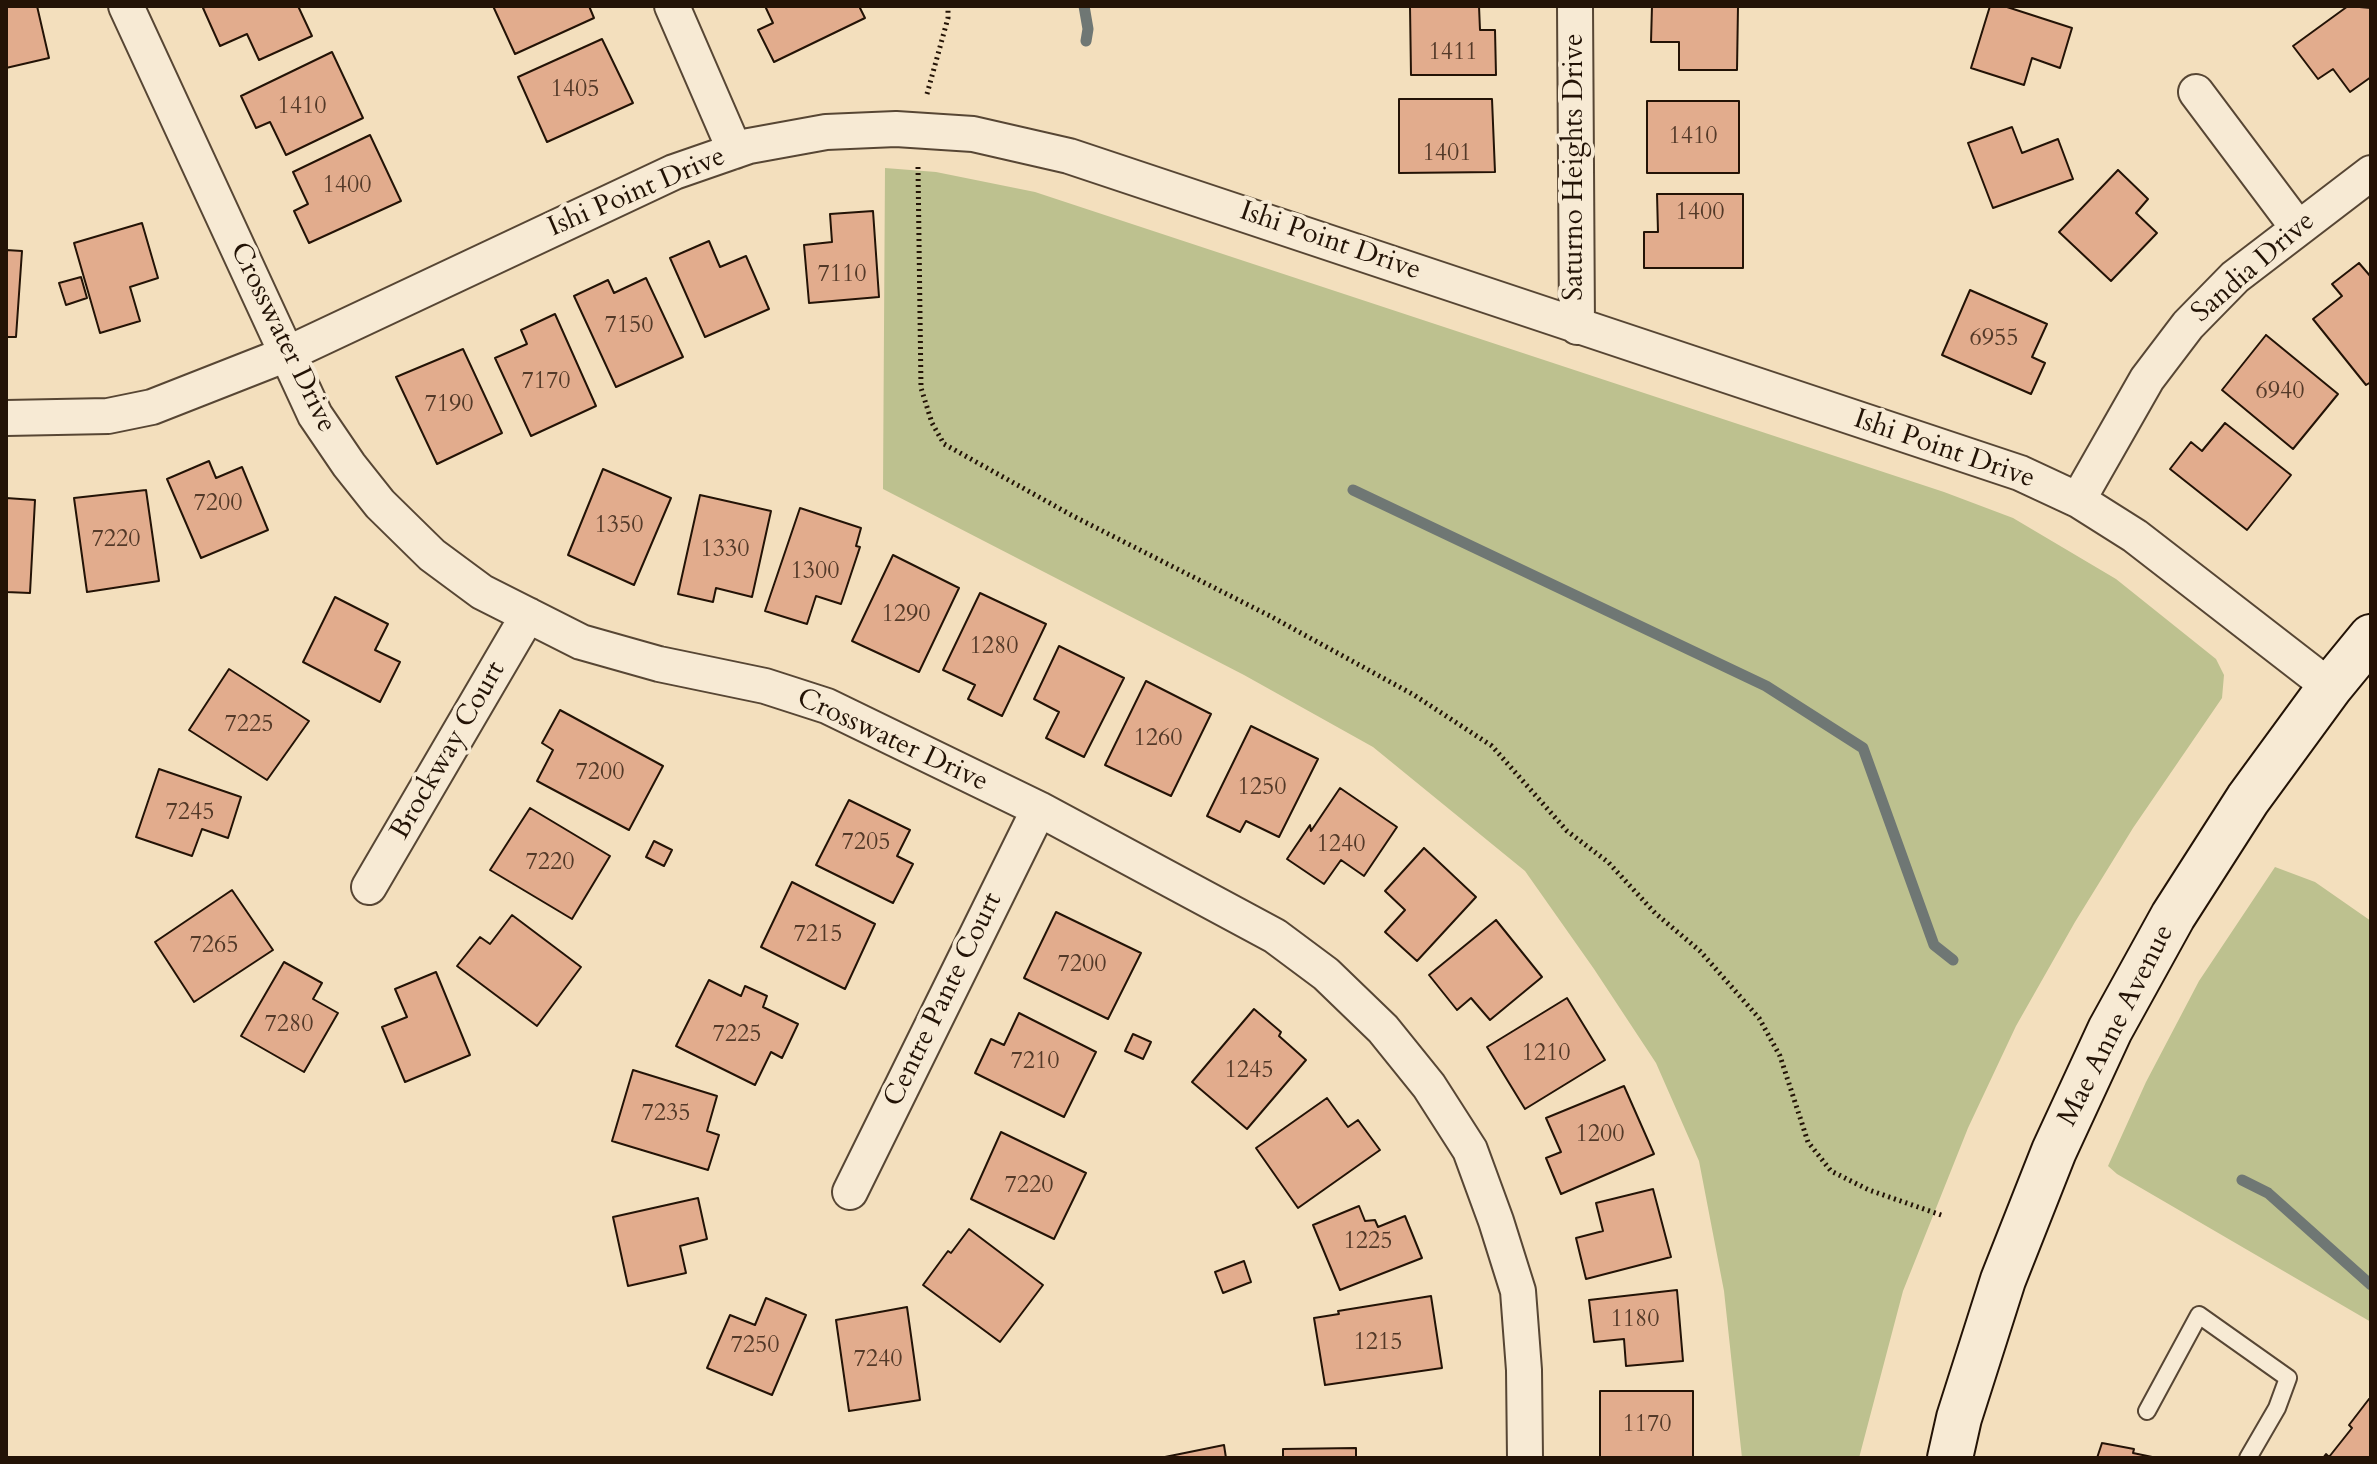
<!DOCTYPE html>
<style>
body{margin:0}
#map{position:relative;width:2377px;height:1464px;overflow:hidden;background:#f3dfbd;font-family:Cardo,serif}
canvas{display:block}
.frame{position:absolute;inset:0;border:8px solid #231306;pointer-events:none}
</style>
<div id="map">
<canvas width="2377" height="1464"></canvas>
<div class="frame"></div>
</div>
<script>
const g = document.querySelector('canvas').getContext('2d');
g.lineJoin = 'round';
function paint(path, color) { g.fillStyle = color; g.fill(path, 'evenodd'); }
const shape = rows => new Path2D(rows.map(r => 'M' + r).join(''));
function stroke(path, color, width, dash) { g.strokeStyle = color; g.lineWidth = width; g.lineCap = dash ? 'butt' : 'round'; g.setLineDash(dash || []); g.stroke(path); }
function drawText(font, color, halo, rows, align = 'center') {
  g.font = font + ' Cardo,serif'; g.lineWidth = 8; g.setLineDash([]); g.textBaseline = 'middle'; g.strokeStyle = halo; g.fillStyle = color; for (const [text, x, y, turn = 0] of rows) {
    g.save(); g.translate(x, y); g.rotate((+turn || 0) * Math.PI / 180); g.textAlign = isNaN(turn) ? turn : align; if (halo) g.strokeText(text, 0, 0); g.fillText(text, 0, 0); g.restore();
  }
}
paint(shape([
 [885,168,936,172,1035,192,1944,492,2013,518,2116,579,2216,659,2224,675,2222,698,2133,828,2075,922,2016,1026,1968,1128,1903,1291,1859,1458,1742,1458,1724,1291,1699,1161,1656,1063,1594,969,1525,871,1373,747,1244,675,883,489],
 [2275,867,2315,882,2371,921,2371,1322,2117,1174,2108,1166,2146,1082,2199,981]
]), '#bdc18f');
stroke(shape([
 [1084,6,1088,29,1086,41],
 [1353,490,1766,686,1863,748,1934,945,1953,960],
 [2242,1180,2268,1193,2371,1285]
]), '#6f7774', 11);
const building = shape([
 [6,6,37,6,49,58,6,68,6,6],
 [207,6,298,6,312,36,259,60,247,34,220,46,203,8,207,6],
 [493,6,589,6,594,18,515,54,493,6],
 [765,6,859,6,865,18,774,62,758,30,773,23,765,6],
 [1410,6,1479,6,1480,30,1495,30,1496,75,1411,75,1410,6],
 [1652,6,1738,6,1737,70,1679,70,1679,42,1651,42,1652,6],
 [1990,6,2004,6,2072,28,2060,68,2032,58,2024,85,1971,68,1990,6],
 [2348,6,2371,8,2371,77,2350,92,2333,69,2318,79,2293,46,2348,6],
 [602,39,633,103,547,142,518,77,602,39],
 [332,52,363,118,286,155,270,122,256,128,241,96,332,52],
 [1399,99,1492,99,1495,172,1399,173,1399,99],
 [1647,101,1739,101,1739,173,1647,173,1647,101],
 [2012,127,2022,153,2058,139,2073,179,1993,208,1968,143,2012,127],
 [370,135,401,201,309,243,294,211,308,204,293,172,370,135],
 [2118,170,2148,199,2136,213,2157,233,2111,281,2059,232,2118,170],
 [1657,194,1743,194,1743,268,1644,268,1644,232,1658,232,1657,194],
 [873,211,879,297,809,303,804,245,832,242,830,214,873,211],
 [142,223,158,278,130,287,140,321,100,333,74,243,142,223],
 [709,241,720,267,746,256,769,309,705,337,670,258,709,241],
 [6,250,22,251,16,337,6,337,6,250],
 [2359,263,2371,277,2371,382,2366,385,2313,319,2342,296,2332,284,2359,263],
 [81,277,87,298,66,305,59,283,81,277],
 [646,278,683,357,616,387,574,296,608,280,614,293,646,278],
 [1970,290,2047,324,2032,357,2045,363,2031,394,1942,355,1970,290],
 [555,314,596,406,531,436,495,358,527,344,521,330,555,314],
 [2266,335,2338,394,2293,449,2222,390,2266,335],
 [463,349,502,433,437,464,396,377,463,349],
 [2225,423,2291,475,2247,530,2170,469,2191,442,2202,451,2225,423],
 [209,461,216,478,242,467,268,530,201,558,167,479,209,461],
 [603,469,671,498,634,585,568,555,603,469],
 [146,490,159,581,87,592,74,498,146,490],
 [700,495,771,511,752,597,716,588,713,602,678,594,700,495],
 [6,498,35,500,30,593,6,592,6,498],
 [800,508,861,528,856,546,860,547,841,604,816,596,807,624,765,611,800,508],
 [893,555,959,588,919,672,852,641,893,555],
 [980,593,1046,624,1002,716,968,699,975,685,943,670,980,593],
 [335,597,388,624,375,650,400,662,380,702,303,662,335,597],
 [1059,646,1124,678,1084,757,1046,738,1059,712,1034,699,1059,646],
 [229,669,309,721,267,780,189,730,229,669],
 [1146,681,1211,714,1171,796,1105,765,1146,681],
 [560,710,663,766,629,830,537,781,553,750,542,743,560,710],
 [1251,726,1318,759,1279,837,1246,821,1240,832,1207,816,1251,726],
 [159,769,241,797,228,838,202,829,192,856,136,837,159,769],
 [1340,788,1397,827,1364,876,1341,860,1324,884,1287,859,1310,825,1311,831,1340,788],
 [849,800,910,830,897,856,913,864,893,903,816,865,849,800],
 [530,808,610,856,572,919,490,870,530,808],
 [654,841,672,850,664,866,646,857,654,841],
 [1424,848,1476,897,1417,961,1385,932,1405,910,1385,891,1424,848],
 [792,882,875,924,845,989,761,947,792,882],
 [232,890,273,950,194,1002,155,942,232,890],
 [1056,912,1141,953,1108,1019,1024,978,1056,912],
 [512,915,581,967,537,1026,457,966,480,937,490,944,512,915],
 [1496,920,1542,977,1490,1020,1471,998,1457,1010,1429,975,1496,920],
 [284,962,322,983,313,999,338,1013,304,1072,241,1036,284,962],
 [436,972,470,1055,405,1082,382,1027,407,1017,395,989,436,972],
 [709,980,741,996,745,986,767,996,763,1007,798,1024,782,1058,771,1052,755,1085,676,1046,709,980],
 [1567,998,1605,1060,1525,1109,1487,1047,1567,998],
 [1254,1009,1281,1032,1279,1036,1306,1060,1247,1129,1192,1082,1254,1009],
 [1019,1013,1096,1052,1064,1117,975,1073,991,1039,1004,1045,1019,1013],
 [1133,1034,1151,1042,1143,1059,1125,1051,1133,1034],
 [633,1070,717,1096,707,1131,719,1135,708,1170,612,1141,633,1070],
 [1624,1086,1654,1154,1561,1194,1546,1158,1561,1152,1546,1118,1624,1086],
 [1327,1098,1348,1127,1358,1120,1380,1150,1298,1208,1256,1148,1327,1098],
 [1001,1132,1086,1173,1054,1239,971,1199,1001,1132],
 [1653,1189,1671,1257,1586,1279,1576,1238,1603,1231,1596,1203,1653,1189],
 [698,1198,707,1239,680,1246,686,1273,628,1286,613,1217,698,1198],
 [1359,1206,1365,1221,1375,1220,1378,1227,1405,1216,1422,1258,1340,1290,1313,1225,1359,1206],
 [969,1229,1043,1285,1000,1342,923,1285,948,1251,951,1253,969,1229],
 [1244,1261,1251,1282,1223,1293,1215,1272,1244,1261],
 [1677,1290,1683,1361,1626,1366,1624,1339,1594,1342,1589,1300,1677,1290],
 [1431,1296,1442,1368,1325,1385,1314,1318,1339,1314,1338,1311,1431,1296],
 [766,1298,806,1315,772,1395,707,1368,730,1315,755,1325,766,1298],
 [907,1307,920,1400,849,1411,836,1320,907,1307],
 [1600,1391,1693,1391,1693,1458,1600,1458,1600,1391],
 [2369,1399,2371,1401,2371,1458,2323,1458,2326,1454,2329,1457,2352,1428,2349,1425,2369,1399],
 [2102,1443,2134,1449,2133,1453,2157,1458,2097,1458,2102,1443],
 [1224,1445,1226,1458,1160,1458,1224,1445],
 [1356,1448,1356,1458,1283,1458,1283,1449,1356,1448]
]);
paint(building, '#e2ac8d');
stroke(building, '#231306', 2);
const lane = shape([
 [2147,1411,2199,1315,2288,1378,2277,1408,2248,1458]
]);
const street = shape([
 [126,6,315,415,349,465,380,504,432,555,482,592,581,642,659,664,765,686,827,706,1039,809,1275,936,1326,974,1383,1029,1429,1086,1470,1150,1496,1221,1518,1291,1524,1370,1525,1458],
 [672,6,735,151],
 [1575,6,1577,327],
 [2196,92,2298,228],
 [6,418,108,416,152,407,287,354,674,172,749,146,826,132,896,129,973,134,1069,156,2020,473,2078,500,2135,536,2330,687],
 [2078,500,2147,379,2188,325,2235,277,2371,173],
 [369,887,528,615],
 [850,1192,1039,809]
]);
const secondary = shape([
 [1950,1458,1959,1418,2003,1280,2054,1151,2110,1030,2173,916,2248,799,2330,687,2371,637]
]);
stroke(lane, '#574634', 20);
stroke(street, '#574634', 38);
stroke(secondary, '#231306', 48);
stroke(shape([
 [927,94,948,18,948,6],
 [918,167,921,388,932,423,944,444,1073,516,1270,616,1414,695,1492,746,1567,831,1608,862,1655,913,1700,951,1759,1018,1780,1056,1808,1142,1831,1171,1869,1190,1944,1216]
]), '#231306', 5, [2, 4]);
stroke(lane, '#f7ead4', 16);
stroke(street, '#f7ead4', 34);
stroke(secondary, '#f7ead4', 44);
drawText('24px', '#533928', null, [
 ["1411",1453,53],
 ["1405",575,90],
 ["1410",302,107],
 ["1410",1693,137],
 ["1401",1447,154],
 ["1400",347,186],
 ["1400",1700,213],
 ["7110",842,275],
 ["7150",629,326],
 ["6955",1994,339],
 ["7170",546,382],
 ["6940",2280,392],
 ["7190",449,405],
 ["7200",218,504],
 ["1350",619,526],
 ["7220",116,540],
 ["1330",725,550],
 ["1300",815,572],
 ["1290",906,615],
 ["1280",994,647],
 ["7225",249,725],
 ["1260",1158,739],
 ["7200",600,773],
 ["1250",1262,788],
 ["7245",190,813],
 ["7205",866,843],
 ["1240",1341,845],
 ["7220",550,863],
 ["7215",818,935],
 ["7265",214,946],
 ["7200",1082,965],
 ["7280",289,1025],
 ["7225",737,1035],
 ["1210",1546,1054],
 ["7210",1035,1062],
 ["1245",1249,1071],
 ["7235",666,1114],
 ["1200",1600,1135],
 ["7220",1029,1186],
 ["1225",1368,1242],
 ["1180",1635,1320],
 ["1215",1378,1343],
 ["7250",755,1346],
 ["7240",878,1360],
 ["1170",1647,1425]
]);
drawText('28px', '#231306', '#f7ead4', [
 ["Saturno Heights Drive",1576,167,-90],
 ["Ishi Point Drive",637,193,-23],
 ["Ishi Point Drive",1330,242,19],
 ["Sandia Drive",2254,268,-41],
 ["Crosswater Drive",282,338,64],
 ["Ishi Point Drive",1944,450,19],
 ["Crosswater Drive",892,741,25],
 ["Brockway Court",449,751,-60],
 ["Centre Pante Court",944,1000,-64],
 ["Mae Anne Avenue",2117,1026,-63]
]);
</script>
